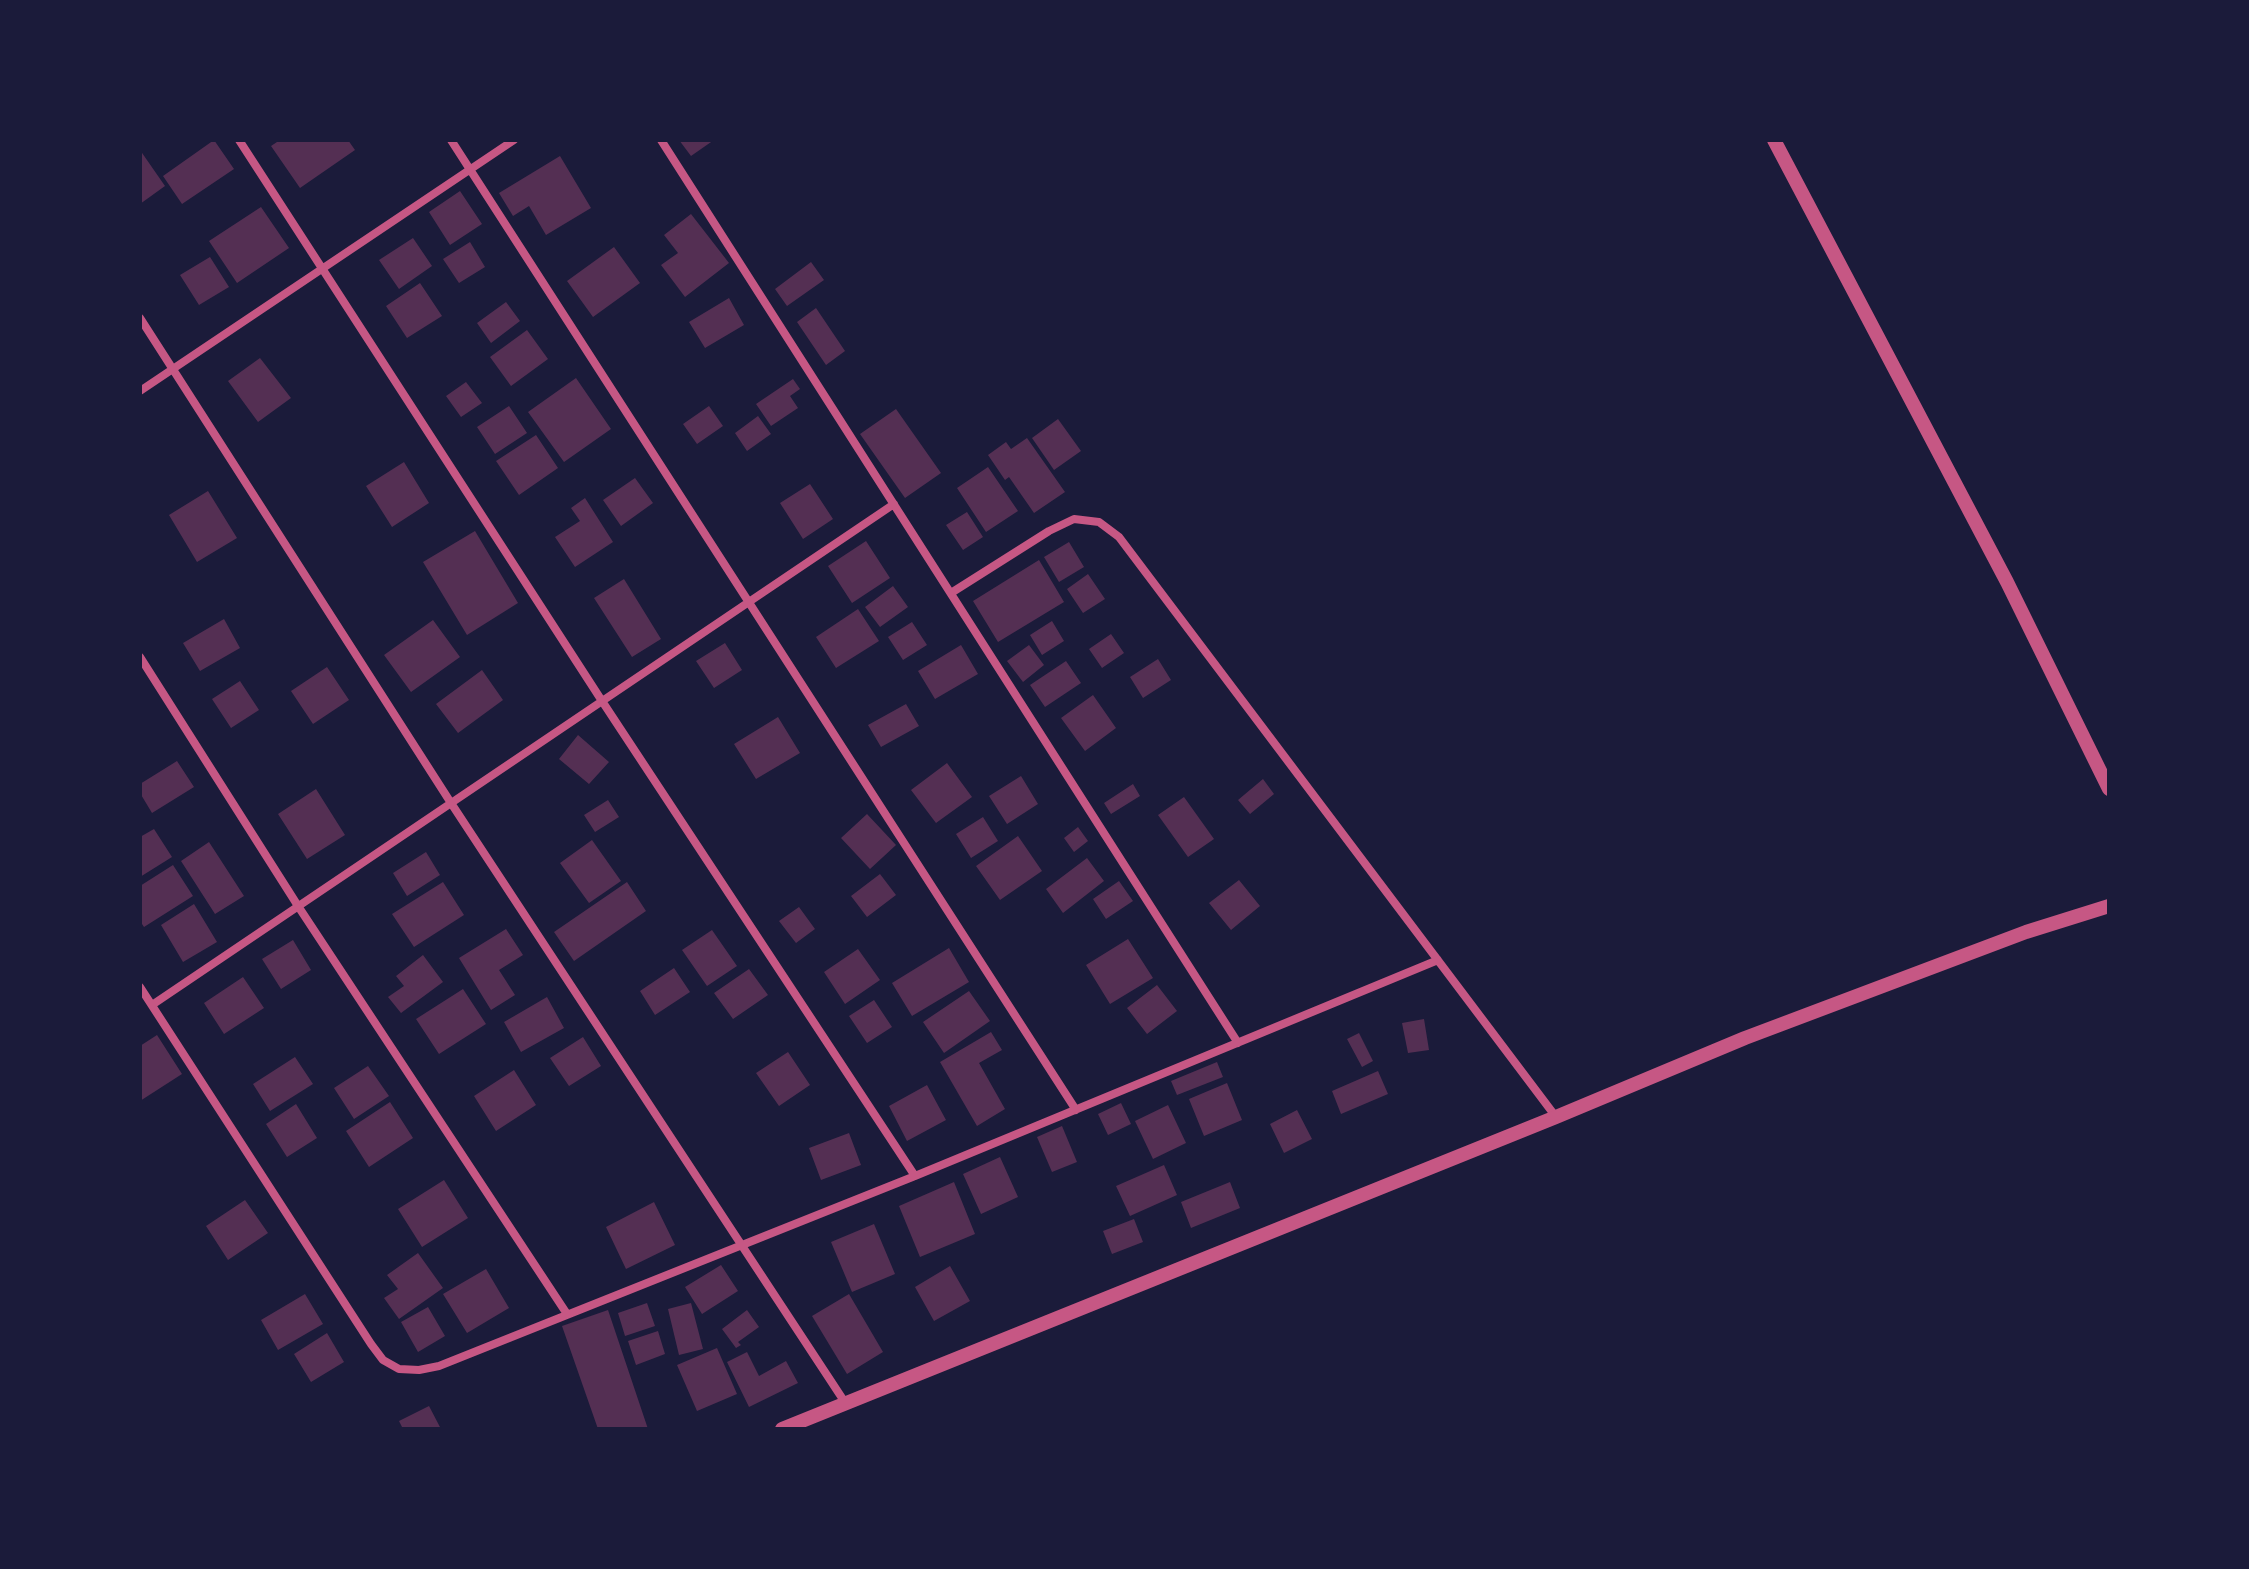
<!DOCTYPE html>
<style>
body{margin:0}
#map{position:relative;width:2249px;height:1569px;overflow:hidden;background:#1b1b3a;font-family:"DejaVu Sans",sans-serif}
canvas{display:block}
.frame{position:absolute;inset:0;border:142px solid #1b1b3a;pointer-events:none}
</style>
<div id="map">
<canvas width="2249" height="1569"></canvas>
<div class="frame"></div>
</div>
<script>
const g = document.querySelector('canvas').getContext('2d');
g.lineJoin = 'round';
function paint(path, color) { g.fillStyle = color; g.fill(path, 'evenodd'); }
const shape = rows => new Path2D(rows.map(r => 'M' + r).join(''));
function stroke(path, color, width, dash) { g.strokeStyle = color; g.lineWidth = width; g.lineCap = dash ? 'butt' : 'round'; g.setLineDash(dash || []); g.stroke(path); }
paint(shape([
 [214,140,234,169,182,204,163,176],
 [280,140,348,140,355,150,300,188,271,146],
 [679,140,714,140,691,156],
 [140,150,165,186,140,204],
 [560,156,591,208,546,235,529,206,513,216,499,193],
 [460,191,482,224,450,245,429,212],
 [261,207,289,248,237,283,209,241],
 [691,214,729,263,685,297,661,265,678,253,664,235],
 [413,238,432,266,399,289,379,260],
 [470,242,485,267,459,283,443,259],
 [614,247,640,283,593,317,567,281],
 [210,257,229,287,199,305,180,275],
 [811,262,824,280,787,306,775,289],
 [420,283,442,316,407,338,386,306],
 [729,298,744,325,705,348,689,322],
 [506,302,520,321,491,343,477,323],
 [816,308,845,351,826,365,797,322],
 [527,330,548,359,511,386,490,357],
 [260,358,291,398,258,422,228,381],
 [576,378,611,429,564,462,528,412],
 [793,379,800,389,790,396,798,408,771,426,756,404],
 [466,382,482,403,461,417,446,396],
 [509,406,527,433,495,454,477,427],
 [709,406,723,426,697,444,683,424],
 [896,409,941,473,905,498,860,434],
 [758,416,771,434,747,451,735,433],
 [1058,419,1081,451,1054,470,1032,438],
 [536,435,558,468,519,495,496,461],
 [1027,438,1065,492,1034,513,1009,477,1005,480,988,455,1006,442,1011,449],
 [404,462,429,503,392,527,366,486],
 [988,467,1018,511,986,532,957,488],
 [635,478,653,503,621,526,603,500],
 [810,484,833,519,803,539,780,503],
 [208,491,237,538,197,562,169,515],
 [585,498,613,542,575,567,555,537,580,521,571,508],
 [967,512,983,537,963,550,946,525],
 [475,531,518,603,467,635,423,562],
 [866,541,890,578,852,603,828,566],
 [1069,542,1084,567,1059,582,1044,557],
 [1039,560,1064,602,998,642,973,601],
 [1088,574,1105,599,1083,613,1067,589],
 [624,579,661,639,632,657,594,598],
 [893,586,908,607,880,627,865,607],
 [858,609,879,641,836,668,816,637],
 [224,619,240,648,200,671,183,643],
 [433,620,460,657,411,692,384,655],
 [1052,621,1064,641,1042,655,1030,635],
 [912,622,927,645,903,660,888,637],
 [1111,634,1124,653,1102,668,1089,649],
 [725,643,742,670,714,688,696,661],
 [961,645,978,674,935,699,918,671],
 [1029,645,1044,665,1023,682,1007,661],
 [1158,659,1171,680,1143,698,1130,677],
 [1066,661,1081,683,1045,707,1030,685],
 [327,667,349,700,313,724,291,691],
 [482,670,503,700,458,733,436,704],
 [240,681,259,710,231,728,212,699],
 [1093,695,1116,728,1085,751,1061,718],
 [906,704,919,726,881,747,868,725],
 [778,717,800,753,756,779,734,744],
 [578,735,609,762,589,784,559,759],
 [177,761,194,787,152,813,140,793,140,784],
 [947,763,972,797,936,823,911,790],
 [1021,776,1038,804,1007,824,989,796],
 [1263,779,1274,794,1250,814,1238,800],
 [1133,784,1140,796,1111,814,1104,803],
 [316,789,345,835,307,859,278,814],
 [1184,797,1214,839,1188,857,1158,815],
 [608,800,619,817,595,832,584,815],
 [867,814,896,845,870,869,841,838],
 [983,817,998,841,971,858,956,834],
 [1078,827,1088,841,1074,852,1064,838],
 [154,829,172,857,140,877,140,837],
 [1018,836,1042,871,1000,900,976,866],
 [592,840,621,881,589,903,560,863],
 [209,842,244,896,215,914,181,861],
 [426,852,440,875,407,896,393,873],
 [1087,858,1104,881,1063,913,1046,889],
 [173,865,193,896,144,927,140,921,140,886],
 [880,874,896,895,867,917,851,896],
 [1239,880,1260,906,1231,930,1209,903],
 [1119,881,1133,901,1106,919,1093,899],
 [443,882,464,915,414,947,392,914],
 [627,882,646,911,574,961,554,932],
 [194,904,217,942,183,962,161,925],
 [799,907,815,929,796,943,779,921],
 [506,929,523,955,499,970,515,995,491,1010,459,958],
 [712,930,737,966,707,986,682,950],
 [1128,939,1153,978,1110,1004,1086,965],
 [293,940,311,970,281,989,262,959],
 [949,948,969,982,912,1016,892,983],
 [858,949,880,980,845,1004,824,972],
 [423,955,443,982,401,1013,388,997,404,986,396,976],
 [674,968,690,992,655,1015,640,991],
 [749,969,768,995,733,1019,714,993],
 [243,977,264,1008,224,1034,204,1003],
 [1157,985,1177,1011,1147,1034,1127,1008],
 [463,989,486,1024,439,1054,416,1019],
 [969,991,990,1021,944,1053,923,1022],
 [547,997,564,1028,521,1052,504,1022],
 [874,1000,892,1027,867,1043,849,1016],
 [1424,1019,1429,1050,1408,1053,1402,1023],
 [991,1032,1002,1050,979,1063,1005,1109,977,1126,940,1062],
 [1359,1033,1373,1061,1362,1067,1347,1039],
 [157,1035,182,1074,140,1101,140,1046],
 [583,1037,601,1066,569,1086,550,1058],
 [788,1052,810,1085,779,1106,756,1073],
 [295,1057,313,1084,270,1111,253,1084],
 [1217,1062,1223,1077,1177,1095,1171,1081],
 [368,1066,389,1096,354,1119,334,1088],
 [514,1070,536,1105,496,1131,474,1096],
 [1378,1071,1388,1094,1341,1114,1332,1091],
 [1227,1083,1242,1120,1204,1136,1189,1099],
 [927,1085,946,1120,907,1141,889,1106],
 [390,1102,413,1138,369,1167,346,1131],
 [1121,1103,1131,1124,1108,1135,1098,1114],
 [296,1104,317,1138,287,1157,266,1124],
 [1168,1105,1186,1143,1153,1159,1135,1121],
 [1297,1110,1312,1139,1284,1153,1270,1124],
 [1062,1126,1077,1162,1052,1172,1037,1137],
 [849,1133,861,1165,821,1180,809,1148],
 [1000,1157,1018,1197,981,1214,963,1174],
 [1164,1165,1177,1195,1130,1216,1116,1186],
 [444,1180,468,1218,422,1247,398,1209],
 [954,1182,975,1234,920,1257,899,1206],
 [1230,1182,1240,1208,1191,1228,1181,1202],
 [245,1200,268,1233,228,1260,206,1226],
 [654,1202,675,1245,626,1269,606,1227],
 [1134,1219,1143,1242,1112,1254,1103,1231],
 [874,1224,895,1274,852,1292,831,1242],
 [418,1253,443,1288,399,1319,384,1298,398,1289,387,1275],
 [721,1265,738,1291,702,1314,685,1287],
 [950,1266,970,1301,934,1321,915,1287],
 [486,1269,509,1308,467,1333,443,1294],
 [305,1294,323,1324,278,1350,261,1320],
 [849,1294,883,1352,847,1374,812,1316],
 [647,1303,655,1326,625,1336,618,1313],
 [691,1303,703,1349,679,1355,668,1309],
 [428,1307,445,1336,418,1352,401,1322],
 [608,1310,648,1429,598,1429,562,1326],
 [747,1310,759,1327,738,1342,741,1345,736,1348,722,1329],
 [658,1331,665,1354,636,1365,628,1341],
 [327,1333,344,1362,311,1382,294,1354],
 [717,1348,737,1394,697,1411,677,1365],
 [747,1352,759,1376,786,1361,798,1383,749,1407,727,1362],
 [429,1406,441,1429,403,1429,399,1421]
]), '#542f53');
stroke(shape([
 [239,140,602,701,915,1176],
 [451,140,1076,1110],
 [661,140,1238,1043],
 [140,318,451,803,846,1404],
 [140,391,514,140],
 [951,593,1049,531,1074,519,1099,522,1119,537,1556,1117],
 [140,657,298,906,567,1314],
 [140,987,371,1344,383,1360,399,1369,419,1370,439,1366,915,1176,1438,960],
 [152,1005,894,504]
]), '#c65784', 8);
stroke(shape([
 [1774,140,2007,582,2109,789],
 [782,1429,1556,1117,1745,1038,2026,932,2109,906]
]), '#c65784', 14);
</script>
